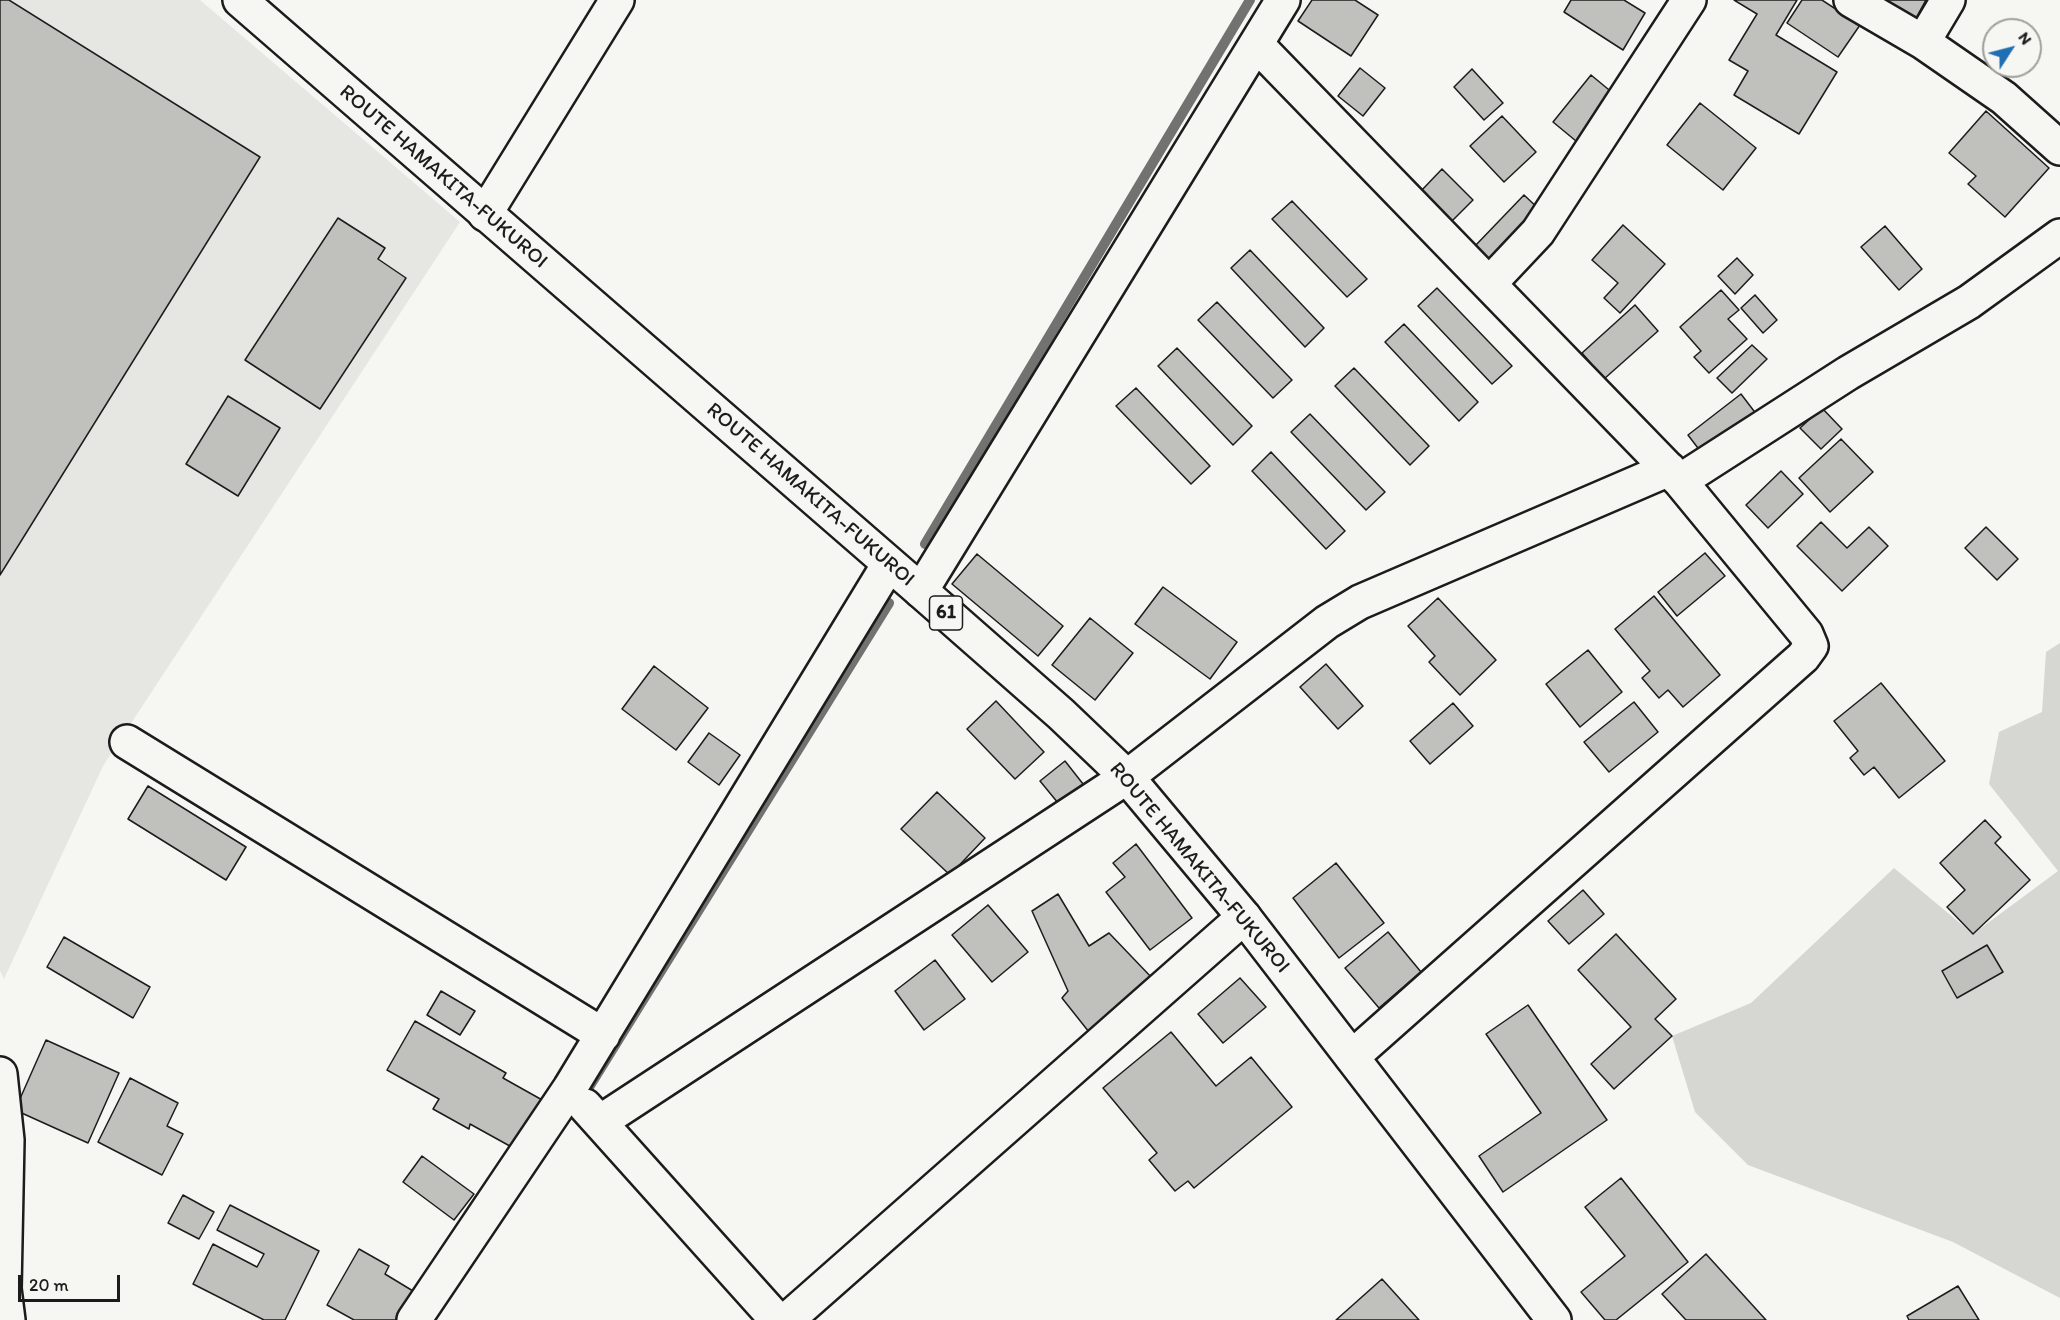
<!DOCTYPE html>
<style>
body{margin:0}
#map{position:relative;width:2060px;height:1320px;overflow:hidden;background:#f6f6f2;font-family:Itim,sans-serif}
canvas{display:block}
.north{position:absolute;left:1982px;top:18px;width:60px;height:60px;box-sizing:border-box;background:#f6f6f2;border:2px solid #9f9f9c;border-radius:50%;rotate:54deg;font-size:16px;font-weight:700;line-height:24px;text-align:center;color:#1c1c1c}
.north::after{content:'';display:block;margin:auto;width:21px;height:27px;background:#1f6fb2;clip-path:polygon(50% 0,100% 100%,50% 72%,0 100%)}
.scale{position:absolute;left:18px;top:1275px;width:102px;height:27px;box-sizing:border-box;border:3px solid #1c1c1c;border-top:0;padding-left:8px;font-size:18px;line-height:21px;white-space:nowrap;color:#1c1c1c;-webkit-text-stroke:4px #f6f6f2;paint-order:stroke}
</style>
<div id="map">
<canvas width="2060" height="1320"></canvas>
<div class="north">N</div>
<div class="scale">20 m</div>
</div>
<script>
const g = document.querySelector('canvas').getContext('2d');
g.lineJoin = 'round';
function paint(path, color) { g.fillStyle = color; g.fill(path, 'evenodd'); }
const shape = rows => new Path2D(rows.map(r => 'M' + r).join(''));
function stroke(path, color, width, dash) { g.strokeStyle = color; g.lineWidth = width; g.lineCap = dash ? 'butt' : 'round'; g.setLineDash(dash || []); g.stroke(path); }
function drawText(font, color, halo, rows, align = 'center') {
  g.font = font + ' Itim,sans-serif'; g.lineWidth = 5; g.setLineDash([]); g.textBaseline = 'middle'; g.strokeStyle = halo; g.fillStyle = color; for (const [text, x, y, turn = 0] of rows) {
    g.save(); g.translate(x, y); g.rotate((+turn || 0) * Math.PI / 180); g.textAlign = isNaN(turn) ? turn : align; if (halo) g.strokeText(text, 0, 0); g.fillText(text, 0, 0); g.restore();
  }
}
paint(shape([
 [0,0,200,0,460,222,103,766,4,979,0,971]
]), '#e6e6e2');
paint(shape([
 [2060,643,2060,1298,1953,1242,1748,1165,1695,1112,1672,1036,1751,1003,1894,868,1973,934,2058,871,1989,784,1999,732,2042,712,2046,652]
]), '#d6d6d2');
stroke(shape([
 [925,544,1250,0],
 [581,1100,889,603]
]), '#727271', 10);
const building = shape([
 [0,0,9,0,260,157,0,575,0,0],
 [1312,0,1355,0,1378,15,1351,56,1298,21,1312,0],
 [1571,0,1624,0,1645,13,1623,50,1564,12,1571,0],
 [1734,0,1797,0,1776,35,1837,72,1799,134,1734,95,1748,71,1729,60,1757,14,1734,0],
 [1802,0,1822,0,1860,25,1838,57,1787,23,1802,0],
 [1880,0,1926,0,1915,20,1880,0],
 [1360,68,1385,88,1363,116,1338,96,1360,68],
 [1472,69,1503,103,1484,120,1454,87,1472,69],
 [1591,75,1614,94,1576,141,1553,122,1591,75],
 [1700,103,1756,148,1723,190,1667,145,1700,103],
 [1986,111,2049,168,2005,217,1968,184,1976,176,1949,153,1986,111],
 [1502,116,1536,152,1504,182,1470,146,1502,116],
 [1442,169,1473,200,1451,222,1421,191,1442,169],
 [1524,195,1541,211,1493,263,1475,246,1524,195],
 [1292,201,1367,279,1347,297,1272,219,1292,201],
 [338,218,385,248,378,259,406,278,320,409,245,360,338,218],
 [1623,225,1665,264,1620,313,1604,298,1618,283,1592,260,1623,225],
 [1885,226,1922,269,1899,290,1861,247,1885,226],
 [1250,250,1324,328,1305,347,1231,268,1250,250],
 [1737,258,1753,275,1735,294,1718,276,1737,258],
 [1437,288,1512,366,1492,384,1418,306,1437,288],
 [1721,290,1739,310,1728,319,1747,339,1709,373,1694,357,1701,351,1680,327,1721,290],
 [1755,295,1777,320,1763,333,1741,308,1755,295],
 [1217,302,1292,380,1273,398,1198,320,1217,302],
 [1635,305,1658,331,1604,379,1582,353,1635,305],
 [1404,324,1478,402,1459,421,1385,342,1404,324],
 [1752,345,1767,359,1732,393,1717,378,1752,345],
 [1177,348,1252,426,1233,445,1158,366,1177,348],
 [1354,368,1429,446,1410,465,1335,386,1354,368],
 [1136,388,1210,466,1191,484,1116,406,1136,388],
 [1741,394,1757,415,1704,456,1688,435,1741,394],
 [228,396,280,428,238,496,186,464,228,396],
 [1822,408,1842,429,1821,449,1800,428,1822,408],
 [1310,414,1385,492,1366,510,1291,432,1310,414],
 [1841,439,1873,472,1830,512,1799,478,1841,439],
 [1271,452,1345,531,1326,549,1252,471,1271,452],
 [1781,471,1803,494,1768,528,1746,505,1781,471],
 [1821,522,1847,548,1869,527,1888,546,1842,591,1797,546,1821,522],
 [1986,527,2018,559,1997,580,1965,548,1986,527],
 [1705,553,1725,576,1677,616,1658,592,1705,553],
 [977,554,1063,626,1038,656,952,584,977,554],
 [1163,587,1237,642,1210,679,1135,624,1163,587],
 [1654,596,1720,675,1683,707,1668,690,1659,698,1642,678,1650,671,1615,629,1654,596],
 [1438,598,1496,660,1460,695,1429,662,1435,656,1408,626,1438,598],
 [1090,618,1133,653,1095,700,1052,665,1090,618],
 [1588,650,1622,692,1580,727,1546,684,1588,650],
 [1326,664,1363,706,1338,729,1300,687,1326,664],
 [654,666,708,708,676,750,622,709,654,666],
 [1881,683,1945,761,1899,798,1874,767,1864,775,1850,758,1858,751,1834,721,1881,683],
 [996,701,1044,752,1015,779,967,729,996,701],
 [1634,702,1658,732,1609,772,1584,742,1634,702],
 [1453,703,1473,726,1430,764,1410,741,1453,703],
 [709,733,740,755,719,785,688,762,709,733],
 [1065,761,1087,789,1063,809,1040,781,1065,761],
 [148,786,246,847,226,880,128,819,148,786],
 [937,792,985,838,950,875,901,829,937,792],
 [1985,820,2001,837,1995,843,2030,880,1973,934,1947,907,1965,890,1940,863,1985,820],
 [1136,844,1192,918,1150,950,1106,892,1125,877,1113,863,1136,844],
 [1336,863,1384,923,1339,958,1293,898,1336,863],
 [1583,890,1604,914,1569,944,1548,921,1583,890],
 [1058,894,1089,946,1109,933,1153,979,1089,1032,1062,998,1068,991,1032,911,1058,894],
 [988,905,1028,952,992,982,952,935,988,905],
 [1388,932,1421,972,1379,1008,1345,968,1388,932],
 [1616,934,1676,999,1655,1019,1672,1036,1614,1089,1591,1064,1631,1027,1578,970,1616,934],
 [64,937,150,987,133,1018,47,967,64,937],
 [1987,945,2003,972,1957,998,1942,971,1987,945],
 [935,960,965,999,924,1030,895,991,935,960],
 [1240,978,1266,1007,1223,1043,1198,1014,1240,978],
 [441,991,475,1011,460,1035,427,1015,441,991],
 [1528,1005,1607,1120,1503,1192,1479,1156,1541,1113,1486,1034,1528,1005],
 [415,1021,506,1073,503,1078,544,1101,517,1150,470,1124,469,1129,433,1109,439,1099,387,1070,415,1021],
 [1171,1032,1216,1086,1251,1057,1292,1107,1194,1188,1188,1181,1175,1191,1149,1160,1157,1153,1103,1088,1171,1032],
 [46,1040,119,1073,88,1143,15,1110,46,1040],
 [130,1078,178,1103,167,1126,183,1134,162,1175,98,1142,130,1078],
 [422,1156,474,1194,454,1220,403,1182,422,1156],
 [1621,1178,1688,1262,1616,1320,1605,1320,1581,1292,1625,1256,1585,1207,1621,1178],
 [183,1195,214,1212,199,1239,168,1223,183,1195],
 [230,1205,319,1251,285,1320,264,1320,193,1284,213,1244,257,1267,264,1254,217,1230,230,1205],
 [359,1249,389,1266,385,1274,413,1291,396,1320,354,1320,327,1305,359,1249],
 [1706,1254,1766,1320,1686,1320,1662,1294,1706,1254],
 [1382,1279,1419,1320,1336,1320,1382,1279],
 [1958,1286,1979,1320,1909,1320,1907,1316,1958,1286]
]);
paint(building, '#c0c0bd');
stroke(building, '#1c1c1c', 1.5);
const minor = shape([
 [1851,0,1923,42,2004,98,2060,148],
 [1923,42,1948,0],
 [1256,44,1680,481,1806,634,1811,646,1803,657,1352,1057],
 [485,214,617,0],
 [1489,284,1538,232,1689,0],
 [1680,481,1848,373,1969,302,2060,236],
 [921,591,1283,0],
 [127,742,603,1035],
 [0,1074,7,1140,4,1289,8,1320],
 [585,1106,777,1320],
 [600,1122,1127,777,1327,622,1360,602,1669,469],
 [414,1320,570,1088,889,564],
 [787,1320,1244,917]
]);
const major = shape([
 [240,0,921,591,1061,714,1127,777,1244,917,1554,1320]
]);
stroke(minor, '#1c1c1c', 38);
stroke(major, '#1c1c1c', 38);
stroke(minor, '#f6f6f2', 33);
stroke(major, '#f6f6f2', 33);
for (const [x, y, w] of [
 [946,613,33]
]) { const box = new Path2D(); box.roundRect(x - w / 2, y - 17, w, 34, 4.5); g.fillStyle = '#f6f6f2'; g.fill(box); stroke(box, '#1c1c1c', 1.5); }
drawText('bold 20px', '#1c1c1c', null, [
 ["61",946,613]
]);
drawText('21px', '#1c1c1c', '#f6f6f2', [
 ["ROUTE HAMAKITA-FUKUROI",443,177,41],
 ["ROUTE HAMAKITA-FUKUROI",810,495,41],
 ["ROUTE HAMAKITA-FUKUROI",1199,868,50]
]);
</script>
